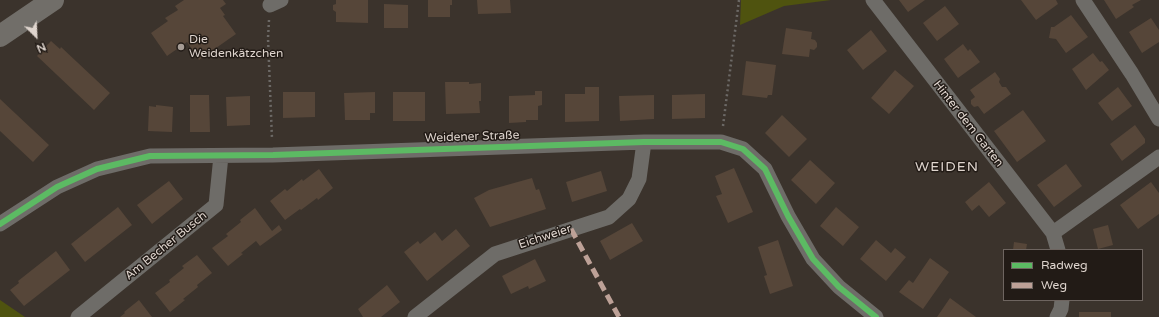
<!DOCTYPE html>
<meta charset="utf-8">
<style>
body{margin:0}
#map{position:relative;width:1159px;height:317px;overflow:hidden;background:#3b332c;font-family:"Varela Round",sans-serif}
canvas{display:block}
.legend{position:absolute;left:1003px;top:249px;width:140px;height:52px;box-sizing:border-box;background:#221b16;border:1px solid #6e6560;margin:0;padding:5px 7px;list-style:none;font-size:12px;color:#dfd5ce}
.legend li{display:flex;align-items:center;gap:8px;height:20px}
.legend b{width:20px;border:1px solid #6e6560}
.north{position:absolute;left:16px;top:16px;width:40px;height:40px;-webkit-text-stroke:3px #221b16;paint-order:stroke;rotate:156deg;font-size:11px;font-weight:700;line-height:16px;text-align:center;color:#dfd5ce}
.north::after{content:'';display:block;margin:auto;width:14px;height:18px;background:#dfd5ce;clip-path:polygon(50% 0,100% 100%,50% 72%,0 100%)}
</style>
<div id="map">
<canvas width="1159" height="317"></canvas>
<ul class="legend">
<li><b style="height:5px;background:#5cba63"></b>Radweg</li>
<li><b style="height:5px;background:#bda197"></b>Weg</li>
</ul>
<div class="north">N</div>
</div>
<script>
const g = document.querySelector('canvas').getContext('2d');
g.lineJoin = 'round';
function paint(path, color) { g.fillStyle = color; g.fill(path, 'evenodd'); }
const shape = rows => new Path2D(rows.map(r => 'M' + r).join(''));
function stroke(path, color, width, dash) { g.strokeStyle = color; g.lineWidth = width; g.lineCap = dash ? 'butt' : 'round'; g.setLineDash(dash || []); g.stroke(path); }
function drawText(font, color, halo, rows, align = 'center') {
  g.font = font + ' "Varela Round",sans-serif'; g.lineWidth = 3; g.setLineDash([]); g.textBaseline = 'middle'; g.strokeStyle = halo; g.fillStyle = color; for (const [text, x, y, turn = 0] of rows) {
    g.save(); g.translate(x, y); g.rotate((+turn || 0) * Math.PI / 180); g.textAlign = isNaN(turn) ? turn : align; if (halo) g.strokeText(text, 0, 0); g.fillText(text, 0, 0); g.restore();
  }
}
paint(shape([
 [741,0,831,0,784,6,740,25],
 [0,300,25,317,0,317]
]), '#4f530f');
paint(shape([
 [184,0,223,0,226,4,220,8,225,15,223,16,236,34,199,60,187,42,167,56,151,33,168,21,165,18,178,10,175,6],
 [336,0,368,0,368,23,336,22,336,12,333,10,333,5,336,4],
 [428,0,452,0,452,5,450,5,450,17,428,17],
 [477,0,510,0,511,13,478,14],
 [899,0,925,0,908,12],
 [1021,0,1056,0,1058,4,1036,20],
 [1104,0,1141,0,1132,5,1134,7,1116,19],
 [384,4,408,5,408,28,384,28],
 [945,6,959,24,937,41,923,23],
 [1071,15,1088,37,1066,53,1056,39,1049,38,1051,27,1054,27],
 [1151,18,1159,30,1159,42,1142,53,1129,32],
 [786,28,812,32,811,39,815,40,817,43,817,47,814,50,810,49,809,57,782,54],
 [871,30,887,51,863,70,847,50],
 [51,41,60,49,61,47,110,93,94,110,37,56],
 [963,44,968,51,970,49,980,62,958,78,944,59],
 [1093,53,1100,62,1102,61,1109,70,1086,90,1072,69],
 [746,61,776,65,772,95,768,95,767,98,742,95],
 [895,70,914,86,889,114,871,98],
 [995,72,1000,79,999,82,1002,87,1006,87,1011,94,984,114,978,106,974,107,971,104,971,100,975,97,970,90],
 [445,82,469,82,469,84,481,83,481,101,479,101,480,113,446,114],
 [585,87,599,87,599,121,565,122,565,94,585,94],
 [1118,87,1132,106,1112,121,1098,103],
 [535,91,542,91,542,105,538,106,538,120,526,120,526,122,509,123,509,96,535,95],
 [283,92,315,92,315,117,283,118],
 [375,92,375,113,370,113,370,120,345,120,344,93],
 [393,92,425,92,425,121,393,121],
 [705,94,705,118,672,119,672,95],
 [190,95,209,95,210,132,190,132],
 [654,95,654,119,620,121,619,96],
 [250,96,250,125,227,126,226,97],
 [0,99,49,145,33,162,0,131],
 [156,105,173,107,172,132,148,131,149,106,156,107],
 [1023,110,1046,141,1017,162,994,131],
 [782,115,807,139,789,157,765,133],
 [1135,125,1145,139,1145,143,1122,161,1110,144],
 [810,160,835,183,816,204,791,180],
 [1066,164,1082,186,1054,207,1037,185],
 [734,168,753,212,728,223,716,196,722,194,715,176],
 [319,169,333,188,318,200,317,198,301,210,300,209,285,220,270,201,285,189,287,191,302,179,303,181],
 [601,171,607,191,572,202,566,182],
 [532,178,536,190,539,189,546,209,490,227,474,198,489,190],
 [169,181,183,199,152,224,137,205],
 [989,182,1006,203,989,217,979,205,972,211,965,202],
 [1151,182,1159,193,1159,214,1138,229,1120,205],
 [118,207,132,225,85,262,71,244],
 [836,207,859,227,843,246,820,226],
 [255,208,272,231,279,225,282,230,260,246,256,241,241,253,243,254,228,266,212,248,228,236,226,234,241,222,240,220],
 [632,223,643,241,610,260,600,241],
 [1108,225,1113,245,1098,249,1093,229],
 [456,229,470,246,427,281,404,252,418,241,420,244,435,232,442,241],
 [778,240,793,286,770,294,764,276,767,275,758,247],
 [876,240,891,253,895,248,906,257,886,281,860,259],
 [1014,242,1027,244,1026,250,1013,250],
 [56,251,70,270,24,306,10,290,19,283,18,281],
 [197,255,212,273,197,285,198,287,183,299,185,300,170,312,155,293,170,282,169,280,184,268,182,266],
 [930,258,949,272,923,309,899,292,909,280,913,283],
 [535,259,546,281,529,289,528,286,511,294,502,276],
 [387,285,400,302,381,317,363,317,358,309],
 [950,298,976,317,937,317],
 [139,300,152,317,120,317,125,313,124,312],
 [1079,312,1111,312,1111,317,1079,317]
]), '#564639');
stroke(shape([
 [269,20,268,38,272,139],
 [723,126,739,0]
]), '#6c6966', 2.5, [2, 3]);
stroke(shape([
 [873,0,1053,233,1058,250],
 [1083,0,1132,74,1159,119],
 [270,5,281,0],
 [0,224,57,187,97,169,150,156,273,155,644,142,721,142,743,149,765,169,788,216,813,259,839,287,876,317],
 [1053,233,1159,157],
 [78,317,216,205,221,156],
 [415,317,495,254,609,217,629,199,639,179,644,142],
 [1057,317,1061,309,1062,300]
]), '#6e6c68', 15);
stroke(shape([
 [0,36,53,0]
]), '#716e69', 22);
stroke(shape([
 [571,229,619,317]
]), '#bda197', 5, [10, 5]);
stroke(shape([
 [0,224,57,187,97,169,150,156,273,155,644,142,721,142,743,149,765,169,788,216,813,259,839,287,876,317]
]), '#5cba63', 6);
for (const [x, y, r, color] of [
 [181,47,4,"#a69c95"]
]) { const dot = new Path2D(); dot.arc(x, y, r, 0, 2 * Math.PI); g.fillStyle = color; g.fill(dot); stroke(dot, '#221b16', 1.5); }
drawText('12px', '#dfd5ce', '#221b16', [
 ["Die",189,40],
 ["Weidenkätzchen",189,54]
], 'left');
drawText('12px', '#dfd5ce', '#221b16', [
 ["Hinter dem Garten",968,124,52],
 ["Weidener Straße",472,137,-2],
 ["Eichweier",545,237,-18],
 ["Am Becher Busch",166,246,-39]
]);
g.letterSpacing = '1px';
drawText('14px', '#dfd5ce', '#221b16', [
 ["WEIDEN",947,167]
]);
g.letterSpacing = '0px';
</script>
